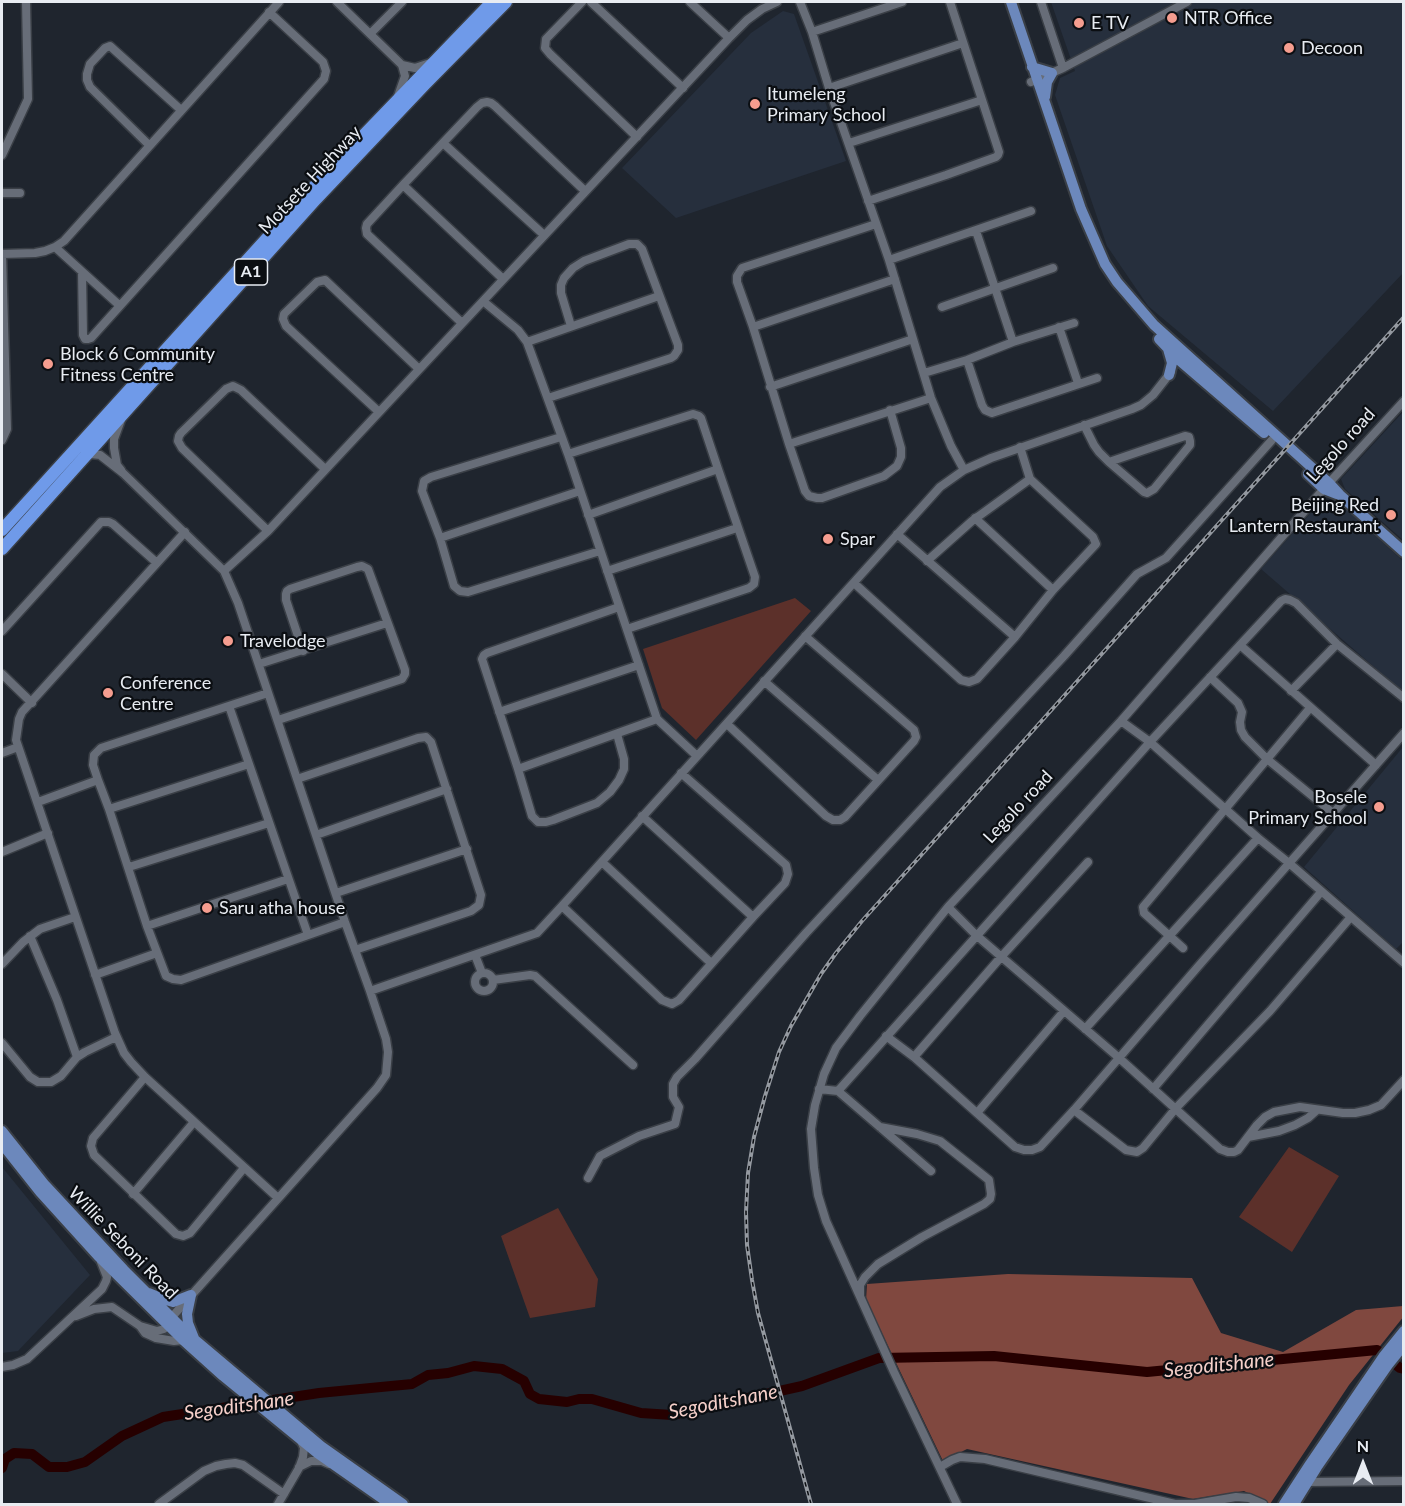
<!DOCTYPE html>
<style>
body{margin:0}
#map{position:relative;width:1405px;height:1506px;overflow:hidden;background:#1f252e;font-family:Lato,sans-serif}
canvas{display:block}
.frame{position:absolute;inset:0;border:3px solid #e8ecf2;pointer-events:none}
.north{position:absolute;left:1333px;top:1434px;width:60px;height:60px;-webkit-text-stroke:4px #0b0e12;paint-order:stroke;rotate:0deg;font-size:16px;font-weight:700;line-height:24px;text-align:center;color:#e8ecf2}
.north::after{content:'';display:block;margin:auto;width:21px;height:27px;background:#e8ecf2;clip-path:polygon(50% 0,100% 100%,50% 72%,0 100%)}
</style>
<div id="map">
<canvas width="1405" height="1506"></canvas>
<div class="frame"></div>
<div class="north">N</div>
</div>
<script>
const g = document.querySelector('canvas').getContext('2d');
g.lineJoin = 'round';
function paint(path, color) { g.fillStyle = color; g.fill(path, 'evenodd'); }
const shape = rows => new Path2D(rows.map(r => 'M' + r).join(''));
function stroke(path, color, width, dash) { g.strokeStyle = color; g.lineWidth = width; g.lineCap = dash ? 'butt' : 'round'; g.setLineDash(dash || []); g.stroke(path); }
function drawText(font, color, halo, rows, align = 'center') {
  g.font = font + ' Lato,sans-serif'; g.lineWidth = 4.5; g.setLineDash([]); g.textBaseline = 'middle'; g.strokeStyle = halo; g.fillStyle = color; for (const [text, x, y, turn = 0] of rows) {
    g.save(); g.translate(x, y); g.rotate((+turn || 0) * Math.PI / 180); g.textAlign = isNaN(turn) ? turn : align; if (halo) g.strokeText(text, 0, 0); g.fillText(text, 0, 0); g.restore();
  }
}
paint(shape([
 [1051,2,1403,2,1403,273,1273,411,1148,306,1107,246,1055,95,1060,78,1075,71],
 [783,11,794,14,846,161,676,218,622,168,751,33],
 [1403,412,1403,540,1345,489,1341,479],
 [1322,500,1337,501,1403,561,1403,692,1261,569],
 [1403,747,1404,941,1396,949,1304,867],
 [2,1167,90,1275,18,1351,2,1353]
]), '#262f3d');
paint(shape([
 [795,598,811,611,696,740,662,708,643,649],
 [1289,1147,1339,1176,1292,1252,1239,1217],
 [558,1208,598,1279,595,1307,530,1318,501,1236]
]), '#5c302a');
paint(shape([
 [1008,1274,1192,1278,1221,1333,1283,1352,1356,1310,1403,1306,1404,1316,1349,1385,1270,1504,1244,1491,1193,1499,967,1449,943,1461,866,1300,867,1284]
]), '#80483f');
stroke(shape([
 [2,1468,5,1459,14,1453,32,1454,49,1467,67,1467,85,1462,122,1436,163,1417,319,1393,412,1384,428,1375,448,1373,474,1366,502,1369,524,1381,530,1394,539,1399,567,1402,579,1399,592,1399,641,1413,672,1415,802,1386,879,1358,994,1356,1147,1372,1377,1350,1400,1368,1404,1369]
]), '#260000', 10);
const minor = shape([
 [337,2,402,65,405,76,398,96],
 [582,2,546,39,545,48,550,54,637,137],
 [591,2,683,88],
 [690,2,729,38],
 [800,2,812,32,829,88,889,260,931,398,951,446,964,470],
 [1041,2,1063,68],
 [812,32,902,2],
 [370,34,402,2],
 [402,65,415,68,430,63],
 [1031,82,1063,68,1187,2],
 [829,88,963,43],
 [443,143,544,235],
 [849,143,982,100],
 [149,145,90,87,87,80,87,74,90,64,105,48,110,46,181,110],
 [2,155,28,99,26,2],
 [403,185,503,279],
 [2,193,20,193],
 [868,201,946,175,996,157,998,155,999,152,950,2],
 [876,224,742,268,737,276,737,282,753,327,789,444,805,491,809,496,817,498,822,498,884,476,897,466,901,457,901,448,890,410],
 [976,231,1013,342],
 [55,247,119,305],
 [2,254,35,253,45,251,55,247,64,241,279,2],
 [889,260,1031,211],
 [82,272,83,335,85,339,88,339,91,338,324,79,326,71,323,62,269,12],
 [483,301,518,330,527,342,568,454,657,719,697,756],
 [942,307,1053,268],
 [462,323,367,234,366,228,367,224,403,185,477,107,482,103,487,102,491,103,495,106,585,191],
 [753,327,895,279],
 [1059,327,1078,383],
 [527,342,659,296],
 [967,360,982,405,985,410,992,413,1097,378],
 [924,373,967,360,1013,342,1074,323],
 [770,387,913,339],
 [548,398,671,358,674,356,678,350,678,345,642,249,637,244,629,244,584,261,573,268,564,278,561,285,561,293,571,326],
 [379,412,286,326,283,319,284,314,317,282,325,280,419,369],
 [121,420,114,439,114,448,117,465,121,470],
 [1084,425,1094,445,1099,452,1109,462,1144,492,1147,493,1154,489,1190,445,1190,441,1189,437,1185,436,1109,462],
 [561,437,431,477,424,481,422,491,440,538,454,586,460,591,468,592,600,551],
 [2,440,7,429,2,254],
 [789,444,931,398],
 [568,454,693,414,699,416,701,418,718,469,755,577,754,584,749,588,627,629],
 [85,457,91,454,100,455,123,473,224,571,238,603,345,922,370,991,386,1039,388,1052,386,1075,377,1088,171,1318,168,1325,164,1329,157,1331,140,1326],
 [588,515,718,469],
 [975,518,1053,590],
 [268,531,182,448,178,441,179,436,181,433,226,389,233,386,241,390,325,469],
 [185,532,22,712,19,719,16,740,115,1033,124,1053,131,1062,145,1077,278,1198],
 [897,534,1015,637],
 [440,538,580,491],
 [927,561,972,521,1030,479],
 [224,571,268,531,729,38,747,20,762,9,777,2],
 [607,571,737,528],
 [854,583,961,680,969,682,977,679,1015,637,1053,590,1096,544,1093,537,1030,479,1020,447],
 [2,631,101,522,109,522,113,524,157,563],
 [1240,645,1376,765],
 [259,664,387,623],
 [2,674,32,703],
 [1210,677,1238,703,1242,712,1240,722,1241,730,1245,737,1267,759,1333,813],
 [764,681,878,780],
 [1291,691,1337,644],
 [268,693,101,748,94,755,93,765,98,780,109,809,147,926,166,976,173,979,181,980,345,922],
 [229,706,308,935],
 [499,712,639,665],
 [278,720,402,679,405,674,405,670,368,569,362,566,357,567,290,589,287,591,286,594,286,600,303,651],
 [1121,721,1150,742,1258,838,1289,863,1404,963],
 [727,724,826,816,833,820,840,820,845,817,914,741,916,737,914,730,805,636],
 [617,734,624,759,624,769,619,780,610,792,597,803,553,820,546,822,538,822,532,816,518,769,482,659,484,655,487,653,619,607],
 [2,753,18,747],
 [518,769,657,719],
 [297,779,418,738,426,737,431,742,481,895,479,905,471,911,355,950],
 [38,802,98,780],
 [109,809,249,764],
 [642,816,753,917],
 [316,835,447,789],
 [2,852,48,833],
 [602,862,711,963],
 [129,867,269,823],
 [336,893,467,849],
 [562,906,662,1000,672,1004,679,1000,753,917,785,883,788,874,786,865,681,773],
 [948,907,976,935,1118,1057,1220,1149,1228,1152,1234,1152,1238,1150,1257,1125,1265,1117,1274,1112,1300,1107,1343,1113,1355,1113,1369,1110,1381,1105,1404,1080],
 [147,926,288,879],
 [30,936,57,1000,77,1057],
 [1183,948,1144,913,1143,907,1310,708],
 [475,955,482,973],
 [2,964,23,942,40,929,75,917],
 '475 982a9 9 0 1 1 18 0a9 9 0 1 1-18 0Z',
 [95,975,157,953],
 [493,980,530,975,535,976,633,1065],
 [370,991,537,933,562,906,940,487,964,470,991,458,1132,409,1141,405,1153,395,1171,372],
 [1085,1029,1258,838],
 [886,1036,914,1057,1015,1147,1024,1150,1032,1150,1040,1147,1074,1110,1202,962,1404,733],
 [2,1043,30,1077,38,1082,51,1082,61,1076,77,1057,85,1052,116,1037],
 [914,1057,1001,957,1088,862],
 [145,1077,93,1138,91,1146,94,1155,176,1234,183,1236,190,1233,244,1168],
 [819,1089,838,1091,931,1171],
 [1153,1089,1321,892],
 [838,1091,1150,742,1281,601,1285,599,1290,600,1296,603,1337,644,1404,698],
 [1074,1110,1126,1150,1137,1152,1143,1148,1176,1108,1270,1011,1350,918],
 [977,1113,1064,1011],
 [1248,1137,1279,1131,1295,1125,1308,1118,1317,1110],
 [588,1178,600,1156,639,1136,675,1124,679,1107,673,1097,673,1084,677,1077,695,1059,806,933,1064,656,1137,574,1166,558,1272,440],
 [133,1194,194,1122],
 [860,1295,860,1285,865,1277,878,1264,922,1237,984,1204,990,1199,991,1194,989,1180,940,1141,917,1134,880,1127],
 [76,1316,94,1309,112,1307,140,1326,145,1333,156,1338,174,1341,183,1340],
 [2,1367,13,1365,27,1359,102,1289,106,1281,107,1277,101,1262],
 [299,1467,311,1461,322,1461,329,1464],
 [940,1467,952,1460,960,1457,985,1459,1175,1504,1195,1504,1236,1497,1249,1498,1263,1504],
 [1308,1482,1404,1481],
 [159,1504,204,1471,216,1466,226,1464,235,1463,243,1465,284,1494],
 [278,1504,299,1468,303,1457,304,1448,300,1439],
 [957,1504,894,1372,826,1221,818,1195,814,1168,811,1129,815,1105,824,1074,836,1048,860,1016,948,907,1121,721,1329,483,1404,401]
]);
const major = shape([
 [1011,2,1081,209,1105,264,1117,282,1154,325,1329,483,1340,495,1404,552],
 [1032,67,1052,73,1047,82,1045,97],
 [1159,339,1180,361,1264,433],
 [1168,349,1172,363,1169,375],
 [1308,474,1324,489,1337,494],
 [2,1131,45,1185,124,1270,187,1333,321,1446,403,1504],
 [2,1144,40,1192,98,1256,183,1340,223,1376,317,1453,390,1504],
 [149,1293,166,1300,173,1302,191,1295],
 [191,1295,187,1314,188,1323,194,1338],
 [1284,1504,1310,1464,1383,1357,1404,1331],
 [1294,1504,1317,1467,1388,1365,1404,1345]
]);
const highway = shape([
 [2,530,309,192,492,2],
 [2,549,316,199,425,84,506,2]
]);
stroke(minor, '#3a3f46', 11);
stroke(major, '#3a3f46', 14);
stroke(highway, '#3a3f46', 15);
stroke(minor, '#676d78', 8);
stroke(major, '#6c88bc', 10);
stroke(highway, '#6f9ae9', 12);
const rail = shape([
 [811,1504,758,1313,752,1280,747,1245,746,1212,748,1173,754,1137,765,1096,779,1052,791,1026,821,974,836,953,862,921,1404,317]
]);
stroke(rail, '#9499a0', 4);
stroke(rail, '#0b0e12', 1.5, [4.5]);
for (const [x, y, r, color] of [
 [1172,18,6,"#f59d8f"],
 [1079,23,6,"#f59d8f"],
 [1289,48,6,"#f59d8f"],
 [755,104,6,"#f59d8f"],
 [48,364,6,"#f59d8f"],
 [1391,515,6,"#f59d8f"],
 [828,539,6,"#f59d8f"],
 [228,641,6,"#f59d8f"],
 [108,693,6,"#f59d8f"],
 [1379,807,6,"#f59d8f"],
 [207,908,6,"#f59d8f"]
]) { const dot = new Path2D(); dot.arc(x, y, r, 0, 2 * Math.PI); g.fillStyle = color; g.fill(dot); stroke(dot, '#0b0e12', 2); }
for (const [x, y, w] of [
 [251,272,33]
]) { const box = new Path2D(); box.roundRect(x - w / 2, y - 13, w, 26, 4.5); g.fillStyle = '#0b0e12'; g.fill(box); stroke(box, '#e8ecf2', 1.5); }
drawText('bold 16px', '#e8ecf2', null, [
 ["A1",251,272]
]);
drawText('18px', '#e8ecf2', '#0b0e12', [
 ["NTR Office",1184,18],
 ["E TV",1091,23],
 ["Decoon",1301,48],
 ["Itumeleng",767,94],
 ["Primary School",767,115],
 ["Block 6 Community",60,354],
 ["Fitness Centre",60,375],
 ["Beijing Red",1379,505,"right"],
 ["Lantern Restaurant",1379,526,"right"],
 ["Spar",840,539],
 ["Travelodge",240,641],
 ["Conference",120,683],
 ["Centre",120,704],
 ["Bosele",1367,797,"right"],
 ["Primary School",1367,818,"right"],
 ["Saru atha house",219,908]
], 'left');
drawText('18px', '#e8ecf2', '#0b0e12', [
 ["Motsete Highway",310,180,-47],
 ["Legolo road",1341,445,-48],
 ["Legolo road",1018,807,-47],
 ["Willie Seboni Road",123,1243,46]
]);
drawText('italic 20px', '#f6d0ca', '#0b0e12', [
 ["Segoditshane",1219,1365,-6],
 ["Segoditshane",723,1402,-11],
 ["Segoditshane",239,1406,-8]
]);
</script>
